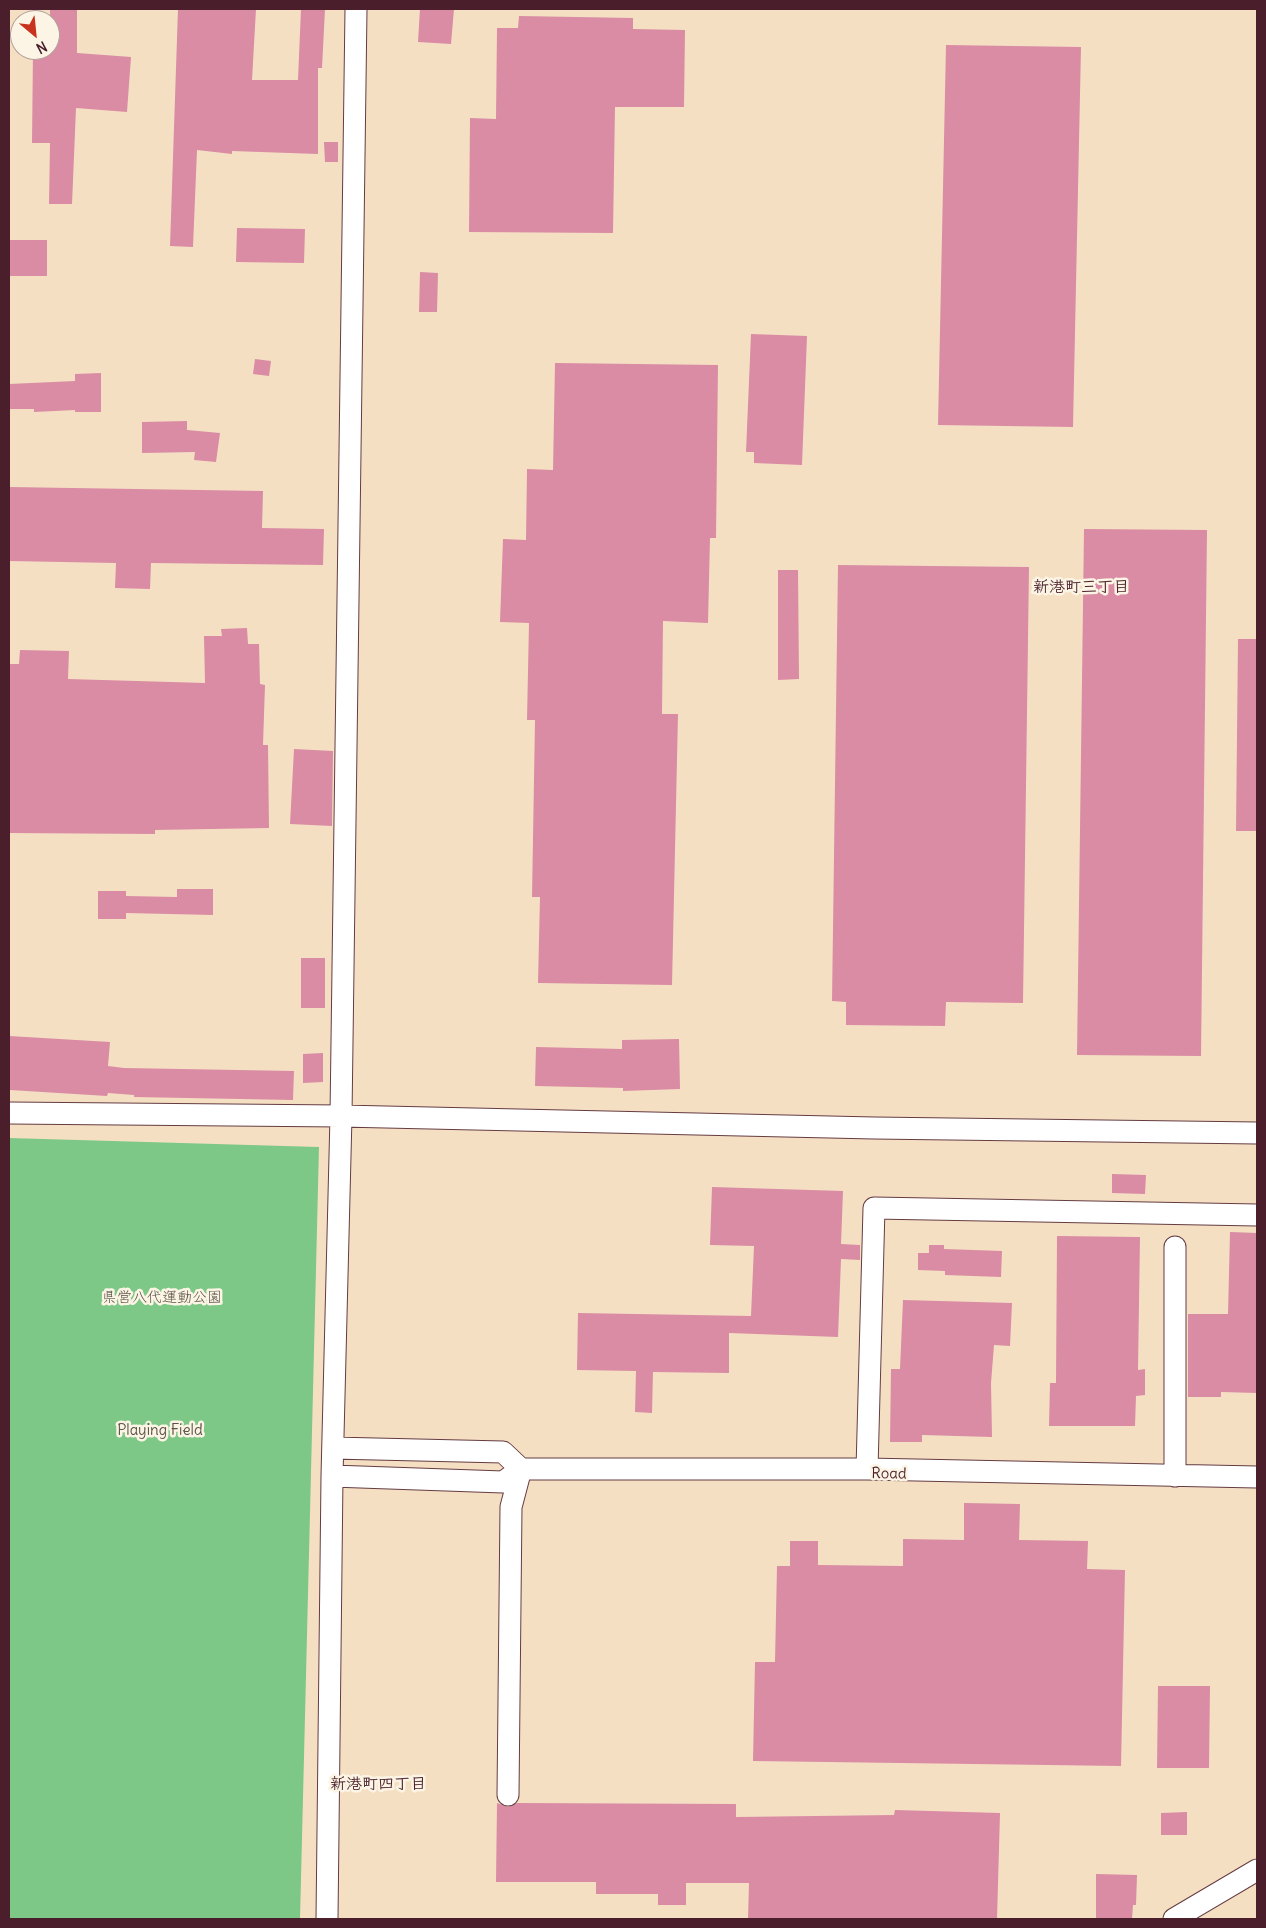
<!DOCTYPE html>
<meta charset="utf-8">
<style>
body{margin:0}
#map{position:relative;width:1266px;height:1928px;overflow:hidden;background:#f5dfc3;font-family:Delius,sans-serif}
canvas{display:block}
.frame{position:absolute;inset:0;border:10px solid #4a1f2b;pointer-events:none}
.north{position:absolute;left:10px;top:10px;width:50px;height:50px;box-sizing:border-box;background:#fcf5e5;border:1px solid #b59f9b;border-radius:50%;rotate:152deg;font-size:14px;font-weight:700;line-height:20px;text-align:center;color:#4a1f2b}
.north::after{content:'';display:block;margin:auto;width:18px;height:22px;background:#c8321e;clip-path:polygon(50% 0,100% 100%,50% 72%,0 100%)}
</style>
<div id="map">
<canvas width="1266" height="1928"></canvas>
<div class="frame"></div>
<div class="north">N</div>
</div>
<script>
const g = document.querySelector('canvas').getContext('2d');
g.lineJoin = 'round';
function paint(path, color) { g.fillStyle = color; g.fill(path, 'evenodd'); }
const shape = rows => new Path2D(rows.map(r => 'M' + r).join(''));
function stroke(path, color, width, dash) { g.strokeStyle = color; g.lineWidth = width; g.lineCap = dash ? 'butt' : 'round'; g.setLineDash(dash || []); g.stroke(path); }
function drawText(font, color, halo, rows, align = 'center') {
  g.font = font + ' Delius,"Klee One",sans-serif'; g.lineWidth = 5; g.setLineDash([]); g.textBaseline = 'middle'; g.strokeStyle = halo; g.fillStyle = color; for (const [text, x, y, turn = 0] of rows) {
    g.save(); g.translate(x, y); g.rotate((+turn || 0) * Math.PI / 180); g.textAlign = isNaN(turn) ? turn : align; if (halo) g.strokeText(text, 0, 0); g.fillText(text, 0, 0); g.restore();
  }
}
paint(shape([
 [9,1138,319,1147,300,1919,9,1919]
]), '#7dc887');
paint(shape([
 [50,9,77,9,77,53,131,57,127,112,76,108,72,204,49,204,50,143,32,143,33,50,50,50],
 [178,9,256,9,252,80,298,80,301,9,325,9,322,68,318,68,318,154,232,151,232,154,197,150,193,247,170,246],
 [420,9,454,9,451,44,418,42],
 [519,16,633,18,633,29,685,30,684,107,615,107,613,233,469,232,470,118,496,119,497,28,518,28],
 [946,45,1081,47,1073,427,938,425],
 [324,142,338,142,338,162,325,162],
 [237,228,305,229,304,263,236,262],
 [9,240,47,240,47,276,9,276],
 [420,272,438,273,437,312,419,312],
 [751,334,807,336,802,465,754,463,754,452,746,452],
 [255,359,271,361,269,376,253,374],
 [555,363,718,365,716,538,710,538,708,623,663,621,662,714,678,714,672,985,538,983,540,897,532,897,535,720,527,720,529,623,500,622,503,539,526,540,527,469,553,470],
 [101,373,101,412,75,412,75,410,34,412,34,409,9,409,9,384,75,381,75,374],
 [187,421,187,430,220,433,216,462,194,460,195,452,142,453,142,422],
 [9,487,263,491,262,528,324,529,323,565,151,563,150,589,115,588,116,563,9,561],
 [1084,529,1207,530,1201,1056,1077,1055],
 [838,565,1029,567,1023,1003,946,1002,945,1026,846,1025,846,1002,832,1001],
 [778,570,798,570,799,679,778,680],
 [247,628,248,644,259,644,260,684,265,685,263,745,268,745,269,828,155,830,155,834,9,833,9,664,19,664,20,650,69,651,68,679,205,683,204,636,222,636,221,629],
 [1238,639,1257,639,1257,831,1236,831],
 [294,749,333,751,332,826,290,824],
 [177,889,213,889,213,915,126,913,126,919,98,919,98,891,126,891,126,896,177,897],
 [301,958,325,958,325,1008,301,1008],
 [9,1036,110,1042,108,1066,124,1068,294,1071,293,1100,134,1097,134,1095,108,1093,107,1096,10,1090],
 [679,1039,680,1089,623,1091,623,1088,535,1086,536,1047,622,1049,622,1040],
 [323,1053,323,1082,303,1083,303,1054],
 [1112,1174,1146,1175,1145,1194,1112,1193],
 [712,1187,843,1191,841,1244,860,1245,860,1260,841,1259,838,1337,729,1333,729,1373,653,1372,652,1413,635,1412,636,1371,577,1370,578,1313,751,1316,754,1246,710,1245],
 [1230,1232,1257,1233,1257,1393,1221,1392,1221,1397,1188,1397,1188,1314,1228,1314],
 [1057,1236,1140,1237,1138,1370,1145,1369,1145,1395,1136,1396,1135,1426,1049,1426,1050,1383,1056,1383],
 [929,1245,944,1245,944,1249,1002,1251,1001,1277,945,1275,945,1271,918,1270,918,1253,929,1253],
 [903,1300,1012,1303,1010,1346,994,1345,991,1383,992,1437,922,1435,922,1442,890,1442,891,1369,900,1369],
 [964,1503,1020,1504,1019,1540,1088,1541,1087,1569,1125,1570,1121,1766,753,1761,755,1662,775,1662,777,1566,790,1566,790,1541,818,1541,818,1565,903,1566,903,1539,964,1540],
 [1158,1686,1210,1686,1209,1768,1157,1768],
 [497,1803,508,1807,517,1803,736,1804,736,1817,894,1815,895,1810,1000,1813,997,1919,748,1919,749,1883,686,1883,686,1905,658,1905,658,1894,596,1894,596,1882,496,1882],
 [1187,1812,1187,1835,1161,1835,1161,1813],
 [1096,1874,1137,1875,1136,1905,1133,1905,1132,1919,1096,1919]
]), '#d98ca4');
const minor = shape([
 [9,1113,341,1116,874,1128,1257,1133],
 [333,1448,503,1452,521,1469],
 [867,1469,874,1208,1257,1215],
 [332,1476,503,1482,521,1469,867,1469,1257,1477],
 [1175,1476,1175,1247],
 [508,1795,511,1507,521,1469],
 [327,1919,332,1476,341,1116,356,9],
 [1174,1919,1257,1870]
]);
stroke(minor, '#643c42', 23);
stroke(minor, '#fff', 21);
drawText('15px', '#595247', '#fcf5e5', [
 ["県営八代運動公園",162,1298],
 ["Playing Field",160,1431]
]);
drawText('15px', '#4a1f2b', '#fcf5e5', [
 ["Road",889,1474,1]
]);
drawText('bold 16px', '#4a1f2b', '#fcf5e5', [
 ["新港町三丁目",1081,587],
 ["新港町四丁目",378,1784]
]);
</script>
